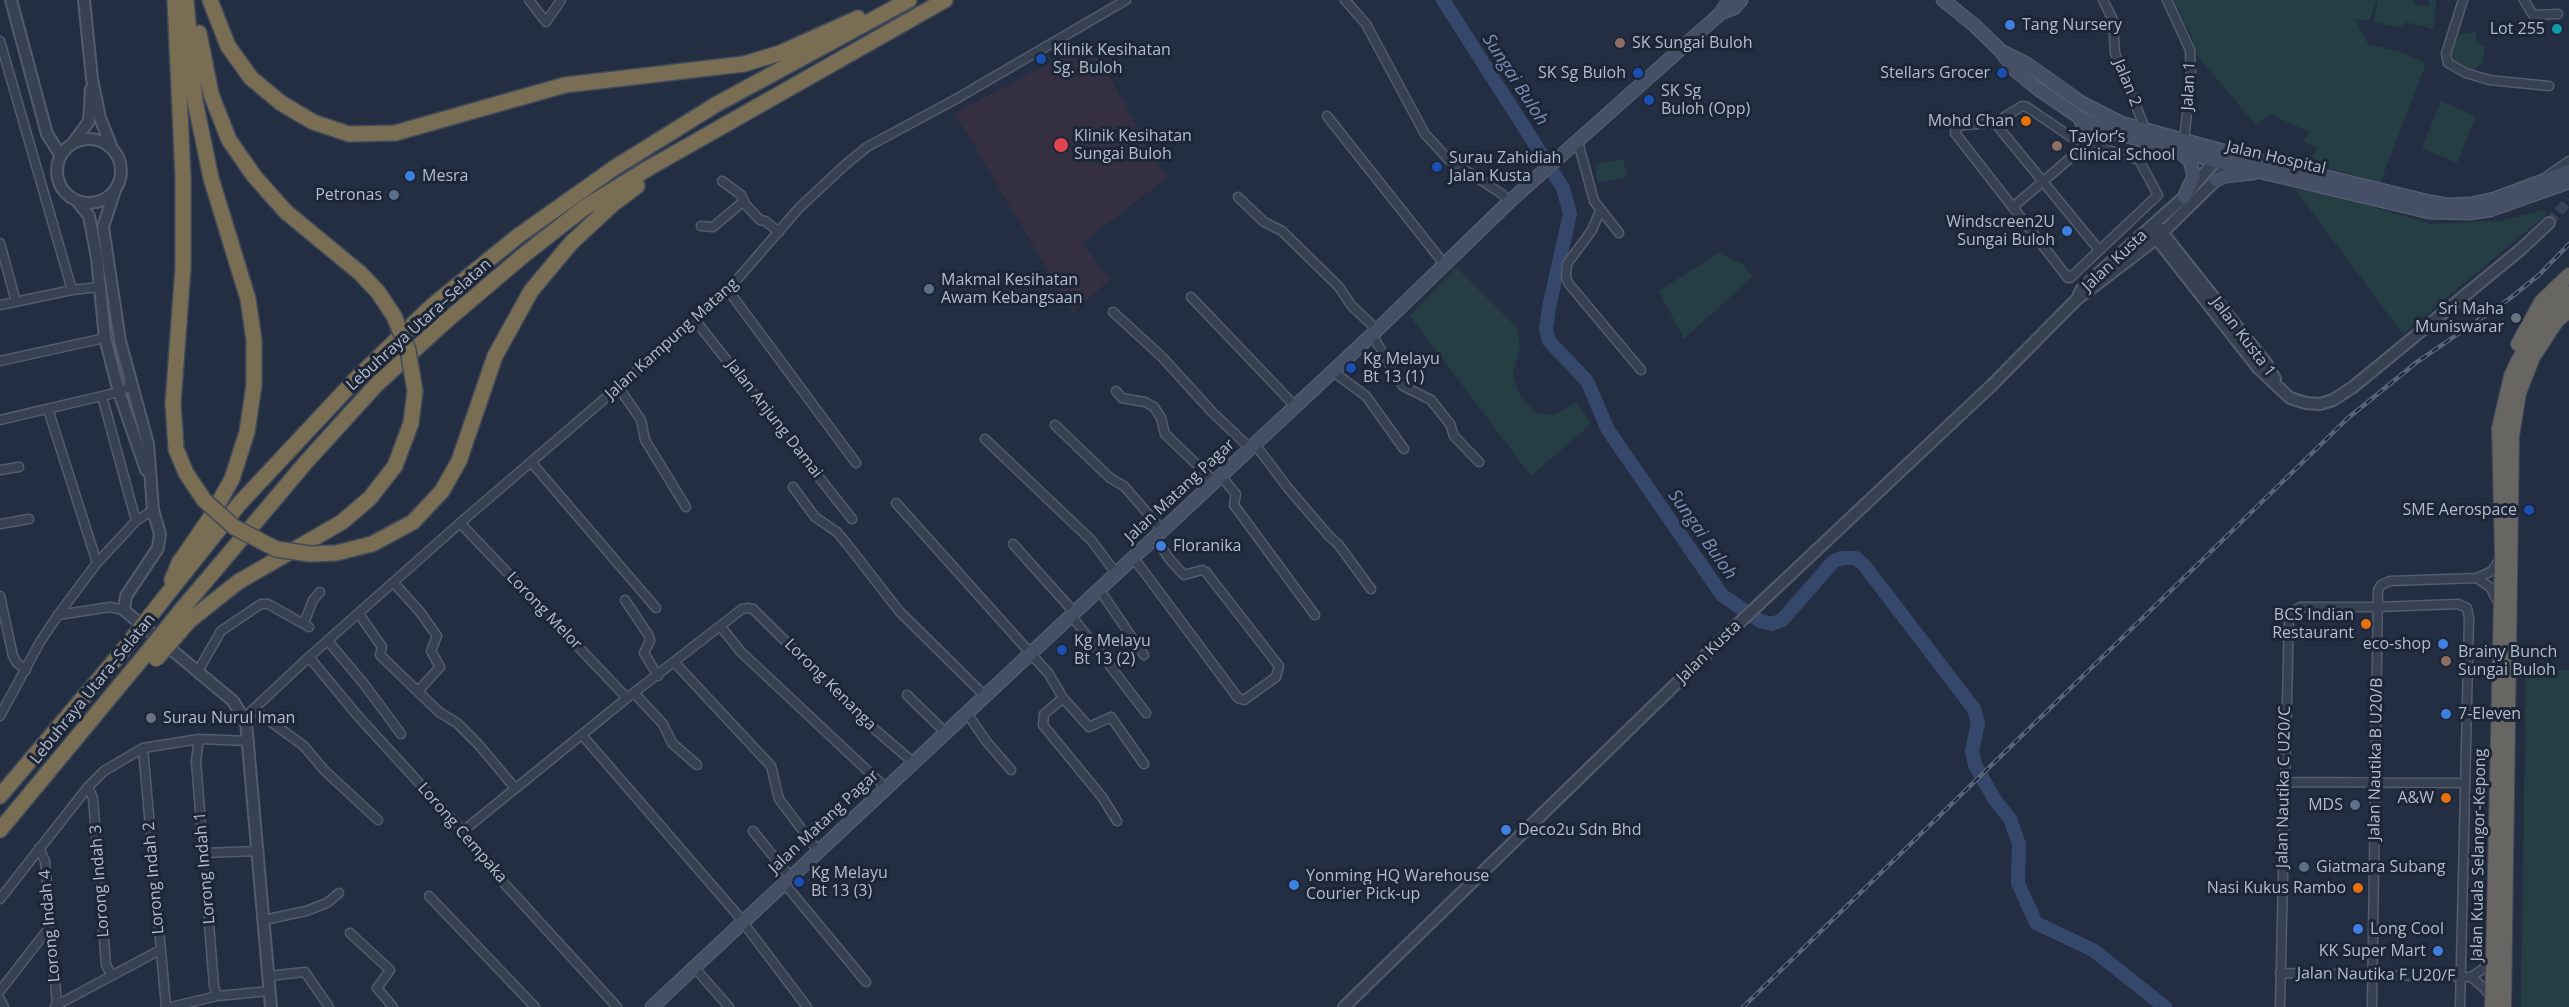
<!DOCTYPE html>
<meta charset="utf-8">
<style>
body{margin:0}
canvas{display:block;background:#232e43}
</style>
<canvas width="2569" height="1007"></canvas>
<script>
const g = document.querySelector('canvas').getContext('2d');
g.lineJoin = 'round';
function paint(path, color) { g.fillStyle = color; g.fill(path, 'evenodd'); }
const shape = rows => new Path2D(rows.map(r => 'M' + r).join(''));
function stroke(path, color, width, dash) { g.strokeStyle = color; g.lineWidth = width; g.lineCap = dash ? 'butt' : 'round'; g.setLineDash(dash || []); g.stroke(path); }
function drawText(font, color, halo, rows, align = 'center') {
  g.font = font + ' "Open Sans",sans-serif'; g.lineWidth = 6; g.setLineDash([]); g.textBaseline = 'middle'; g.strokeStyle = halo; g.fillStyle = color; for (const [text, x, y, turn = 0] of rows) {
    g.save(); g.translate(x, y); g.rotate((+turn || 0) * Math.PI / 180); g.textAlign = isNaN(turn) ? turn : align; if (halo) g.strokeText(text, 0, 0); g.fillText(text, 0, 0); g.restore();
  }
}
paint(shape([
 [1090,42,1166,178,1082,243,1110,279,1073,313,955,113]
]), '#343042');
paint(shape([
 [2174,0,2376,0,2370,20,2355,19,2368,44,2401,52,2426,63,2380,183,2309,162,2317,148,2303,142,2309,132,2270,114,2256,125,2195,53,2192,37],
 [2378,0,2413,0,2413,3,2428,7,2429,0,2436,0,2433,29,2406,22,2401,28,2374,22],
 [2476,32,2476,43,2485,46,2482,64,2473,70,2454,60,2452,54,2457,34],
 [2441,101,2476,116,2457,163,2422,148],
 [1623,159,1627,177,1598,183,1595,164],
 [2295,189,2336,196,2431,224,2499,221,2544,210,2547,214,2403,334],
 [1718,253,1743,264,1752,277,1684,339,1659,291],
 [1456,267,1517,328,1520,347,1513,374,1520,396,1538,414,1554,415,1576,402,1591,424,1531,476,1410,316],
 [2526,670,2569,670,2569,1007,2521,1007]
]), '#253e43');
stroke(shape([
 [1443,0,1563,188,1570,214,1549,307,1546,329,1549,341,1587,381,1608,430,1722,595,1760,621,1772,624,1782,620,1834,561,1843,558,1856,558,1864,565,1974,709,1978,723,1972,751,1975,765,1995,800,2010,819,2019,844,2018,883,2036,923,2093,950,2165,1007]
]), '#35486b', 14);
stroke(shape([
 [2549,223,2569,200]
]), '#394358', 10, [10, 5]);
const minor = shape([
 [529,0,546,22,561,0],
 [1345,0,1366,24,1425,134,1448,159,1502,194,1509,202],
 [2103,0,2113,20,2115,53,2146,131],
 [2167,0,2190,50,2191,75,2184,141],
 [2463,0,2446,54,2448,63,2466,73,2489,80,2549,86],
 [2524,0,2533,15,2558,14],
 [0,41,72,290],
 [2022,106,2027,107,2074,139,2139,160,2158,195,2070,278,2068,278,1955,133,1956,129,1962,125,1995,123,2022,106],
 [1327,116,1445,265],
 [1995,123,2099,250],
 [1578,142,1594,201,1619,233],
 [2546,177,2569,161],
 [722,181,741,195,745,204,760,220,765,221,779,232],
 [1238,197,1264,222,1282,231,1339,287,1351,305,1377,330],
 [2013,207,2088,143,2100,127],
 [1600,211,1592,230,1567,264,1566,278,1569,284,1641,370],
 [701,226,713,227,744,201],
 [0,243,16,302],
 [728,290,856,463],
 [1191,297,1295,406],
 [0,305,72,290,99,287],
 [1113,312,1162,357,1213,413,1250,448],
 [695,320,852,519],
 [1372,335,1403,386,1431,400,1450,424,1454,436,1479,462],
 [0,361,105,338],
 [1332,371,1366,396,1404,449],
 [619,388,641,420,645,440,686,507],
 [1116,391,1122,398,1145,402,1154,407,1161,418,1165,434,1214,481],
 [102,396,136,521],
 [48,409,97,563],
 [0,420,119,392,127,388,131,379],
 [1055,425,1110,478,1124,486,1162,530],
 [985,439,1091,540,1116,573],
 [1254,443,1288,488,1329,536,1338,544,1371,589],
 [531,462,656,608],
 [0,470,19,467],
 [1220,475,1236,494,1234,505,1315,615],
 [793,487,815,517,837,532,847,544,899,611,985,696],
 [896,503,1049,674,1063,698,1089,727,1111,717,1144,764],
 [460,523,627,698],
 [0,524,29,519],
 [1013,544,1074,612],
 [1133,557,1238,698,1244,700,1276,677,1279,666,1206,572,1202,570,1184,575,1171,561,1154,537],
 [2477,578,2491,588,2499,605],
 [394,583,420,612,437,636,431,651,440,667,418,691],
 [1099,589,1144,655],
 [0,596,13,656,17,663,26,670],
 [625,600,649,636,650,641,644,653,658,676],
 [359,614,382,647,380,655,439,712,457,723,478,744,515,788],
 [58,615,110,607,124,610],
 [1071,615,1146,713],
 [304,623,313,600,320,592],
 [721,627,741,652,886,788],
 [328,641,364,684,401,734],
 [309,657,357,715,463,831,502,881,617,1007],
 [675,663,771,766,779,799,818,851],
 [198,671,221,631,261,604,268,604,309,627],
 [634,693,663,724,672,743,697,765],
 [907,695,946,733],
 [1063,698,1044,714,1043,725,1102,797,1117,821],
 [253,709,304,746,324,770,378,820],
 [967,713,986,741,1011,770],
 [0,716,40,642,58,615,97,563,136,521,153,510],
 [244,718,309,657,460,523,680,334,728,290,799,208,845,165,867,147,956,99,1126,0],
 [582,735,736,913,807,1007],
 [199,739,196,761,214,986,217,996],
 [143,748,166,1007],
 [2284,782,2465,783],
 [88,787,93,798,106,965,112,976],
 [463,831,627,698,742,609,748,608,753,609,872,727,913,762],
 [753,831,790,877],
 [39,848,45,861,57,1005],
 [204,853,259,851],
 [784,883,866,982],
 [429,896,535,1007],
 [0,899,88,787,104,771,143,748,199,739,249,741],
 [264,920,306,911,327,903,339,893],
 [350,933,390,970,377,988,393,1007],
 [694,967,729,1007],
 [2280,973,2471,977,2483,969,2491,959],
 [269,976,305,972,329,1007],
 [2471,977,2484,988,2491,997],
 [0,991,45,933,51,929],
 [0,999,4,1007],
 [55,1006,160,950],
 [171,1007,217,996,270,991],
 [2280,1007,2289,615,2300,607,2377,607,2458,604,2467,608,2469,618,2460,1007],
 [2372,1007,2378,590,2381,585,2390,581,2477,578,2492,571,2500,559]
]);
const tertiary = shape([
 [11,0,47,134,61,156],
 [84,0,92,79,100,118,112,148],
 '57 171a32 32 0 1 1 64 0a32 32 0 1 1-64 0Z',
 [73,143,89,121,91,89],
 [115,190,103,227,120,341,148,444,153,510,160,534,158,548,126,596,124,610,233,701,246,722,271,1007],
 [77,201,89,216,97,258,105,338,119,392,146,470],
 [2158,227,2266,363,2275,379],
 [2149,229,2258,368,2290,398,2306,403,2320,404,2333,400,2353,387,2520,250,2549,223],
 [2078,297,2081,290,2101,271,2184,197,2219,156],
 [1344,1007,1721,640,1992,385,2076,300,2156,239,2216,180,2232,158]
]);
const secondary = shape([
 [1943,0,1974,25,2000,50,2016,71,2038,89,2079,117,2120,134,2215,161,2429,212,2469,213,2490,210,2569,182],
 [1721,13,1734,8,1741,0],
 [2003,52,2027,64,2082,103,2121,123,2238,155,2430,202,2448,205,2471,204,2494,199,2569,171],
 [2079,117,2090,140,2115,134],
 [2180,152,2190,161,2194,176,2184,197],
 [2216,180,2225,176,2253,173],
 [652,1007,1377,330,1509,202,1721,13,1729,0]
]);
const trunk = shape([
 [2518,344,2541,302,2569,275],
 [2492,1007,2502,555,2499,428,2511,376,2518,361,2545,317,2569,293],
 [2504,1007,2512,436,2519,393,2533,357,2556,322,2569,310]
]);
const motorway = shape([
 [175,0,183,177,183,268,173,403,176,449],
 [210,0,228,46,251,78,281,103,313,122,349,134,395,133,565,85,744,64,780,53,858,18],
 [199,33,211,94,229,140,254,176,286,212,360,273],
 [459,461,495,356,531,291,571,243,613,204,637,186],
 [172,580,179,563,210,518,232,479,247,432,254,385,254,340,248,299,211,178,195,101,186,0],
 [165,597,240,503,357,378,433,305,518,236,614,168,717,104,909,0],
 [183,608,307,461,377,384,445,322,525,254,584,208,647,169,945,0],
 [189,621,238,582,342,522,370,498,395,466,411,423],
 [0,796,121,653],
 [0,830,150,649]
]);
stroke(minor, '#525c6c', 11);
stroke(tertiary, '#525c6c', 14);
stroke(secondary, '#525c6c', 15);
stroke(trunk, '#3f4959', 16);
stroke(motorway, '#3f4959', 18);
stroke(minor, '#384152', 8);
stroke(tertiary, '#384152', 10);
stroke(secondary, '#454f65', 12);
stroke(trunk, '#676663', 14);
stroke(motorway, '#796d54', 15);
const rail = shape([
 [1743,1007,2348,418,2417,362,2509,299,2539,275,2569,244]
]);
stroke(rail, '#596479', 4.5);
stroke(rail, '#1c2637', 2, [7]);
const motorwayBridge = shape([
 [360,273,378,292,394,316,408,350,415,391,411,423],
 [176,449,186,473,204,500,234,527,276,549,310,554,336,553,372,544,413,522,442,491,459,461],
 [150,649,183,608],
 [121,653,165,597],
 [156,659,189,621]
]);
stroke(motorwayBridge, '#3f4959', 18, []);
stroke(motorwayBridge, '#796d54', 15);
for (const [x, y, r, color] of [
 [2010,25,6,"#3f7fe0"],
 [2557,29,6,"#0f9aa8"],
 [1620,43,6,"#8d6e63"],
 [1041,59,6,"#1a4fb4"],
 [1638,73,6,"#1a4fb4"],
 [2002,73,6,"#1a4fb4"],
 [1649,100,6,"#1a4fb4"],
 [2026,121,6,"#e8710a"],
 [1061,145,8,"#e0444e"],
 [2057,146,6,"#8d6e63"],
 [1437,167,6,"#1a4fb4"],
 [410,176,6,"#3f7fe0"],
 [394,195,6,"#5c6f8a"],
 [2067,231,6,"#3f7fe0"],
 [929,289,6,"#5c6f8a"],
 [2516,318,6,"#6b7280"],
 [1351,368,6,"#1a4fb4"],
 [2529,510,6,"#1a4fb4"],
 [1161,546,6,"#3f7fe0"],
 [2366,624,6,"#e8710a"],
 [2443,644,6,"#3f7fe0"],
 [1062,650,6,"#1a4fb4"],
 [2446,661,6,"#8d6e63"],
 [2446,714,6,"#3f7fe0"],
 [151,718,6,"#6b7280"],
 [2446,798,6,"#e8710a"],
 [2355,805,6,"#5c6f8a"],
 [1506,830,6,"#3f7fe0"],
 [2304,867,6,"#5c6f8a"],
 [799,882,6,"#1a4fb4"],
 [1294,885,6,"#3f7fe0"],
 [2358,888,6,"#e8710a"],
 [2358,929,6,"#3f7fe0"],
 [2438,951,6,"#3f7fe0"]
]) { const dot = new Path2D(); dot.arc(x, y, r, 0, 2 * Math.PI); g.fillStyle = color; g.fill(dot); stroke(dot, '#1c2637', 2); }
drawText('16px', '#b4bccc', '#1c2637', [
 ["Tang Nursery",2022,25],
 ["Lot 255",2545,29,"right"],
 ["SK Sungai Buloh",1632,43],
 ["Klinik Kesihatan",1053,50],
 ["Sg. Buloh",1053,68],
 ["SK Sg Buloh",1626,73,"right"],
 ["Stellars Grocer",1990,73,"right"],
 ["SK Sg",1661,91],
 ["Buloh (Opp)",1661,109],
 ["Mohd Chan",2014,121,"right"],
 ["Klinik Kesihatan",1074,136],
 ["Sungai Buloh",1074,154],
 ["Taylor’s",2069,137],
 ["Clinical School",2069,155],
 ["Surau Zahidiah",1449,158],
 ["Jalan Kusta",1449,176],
 ["Mesra",422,176],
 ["Petronas",382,195,"right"],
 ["Windscreen2U",2055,222,"right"],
 ["Sungai Buloh",2055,240,"right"],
 ["Makmal Kesihatan",941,280],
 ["Awam Kebangsaan",941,298],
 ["Sri Maha",2504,309,"right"],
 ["Muniswarar",2504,327,"right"],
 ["Kg Melayu",1363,359],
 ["Bt 13 (1)",1363,377],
 ["SME Aerospace",2517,510,"right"],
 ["Floranika",1173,546],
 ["BCS Indian",2354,615,"right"],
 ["Restaurant",2354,633,"right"],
 ["Kg Melayu",1074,641],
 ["Bt 13 (2)",1074,659],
 ["eco-shop",2431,644,"right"],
 ["Brainy Bunch",2458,652],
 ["Sungai Buloh",2458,670],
 ["7-Eleven",2458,714],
 ["Surau Nurul Iman",163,718],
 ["A&W",2434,798,"right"],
 ["MDS",2343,805,"right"],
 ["Deco2u Sdn Bhd",1518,830],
 ["Giatmara Subang",2316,867],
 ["Kg Melayu",811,873],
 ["Bt 13 (3)",811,891],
 ["Yonming HQ Warehouse",1306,876],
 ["Courier Pick-up",1306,894],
 ["Nasi Kukus Rambo",2346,888,"right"],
 ["Long Cool",2370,929],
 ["KK Super Mart",2426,951,"right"]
], 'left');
drawText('16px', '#b4bccc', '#1c2637', [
 ["Jalan 2",2127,83,68],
 ["Jalan 1",2189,86,-87],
 ["Jalan Hospital",2276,158,13],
 ["Jalan Kusta",2115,261,-43],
 ["Lebuhraya Utara–Selatan",419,325,-42],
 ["Jalan Kusta 1",2243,337,53],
 ["Jalan Kampung Matang",672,339,-42],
 ["Jalan Anjung Damai",774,419,52],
 ["Jalan Matang Pagar",1180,491,-43],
 ["Lorong Melor",544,611,46],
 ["Jalan Kusta",1709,652,-44],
 ["Lorong Kenanga",830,685,45],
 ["Lebuhraya Utara–Selatan",93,689,-51],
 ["Jalan Nautika B U20/B",2376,759,-89],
 ["Jalan Nautika C U20/C",2284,787,-89],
 ["Jalan Matang Pagar",824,822,-43],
 ["Lorong Cempaka",462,833,49],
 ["Jalan Kuala Selangor-Kepong",2479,855,-89],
 ["Lorong Indah 1",205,868,-95],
 ["Lorong Indah 2",154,878,-95],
 ["Lorong Indah 3",100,881,-94],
 ["Lorong Indah 4",50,926,-95],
 ["Jalan Nautika F U20/F",2376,975,1]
]);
drawText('italic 18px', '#798fb6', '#1c2637', [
 ["Sungai Buloh",1515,80,57],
 ["Sungai Buloh",1702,535,55]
]);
</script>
